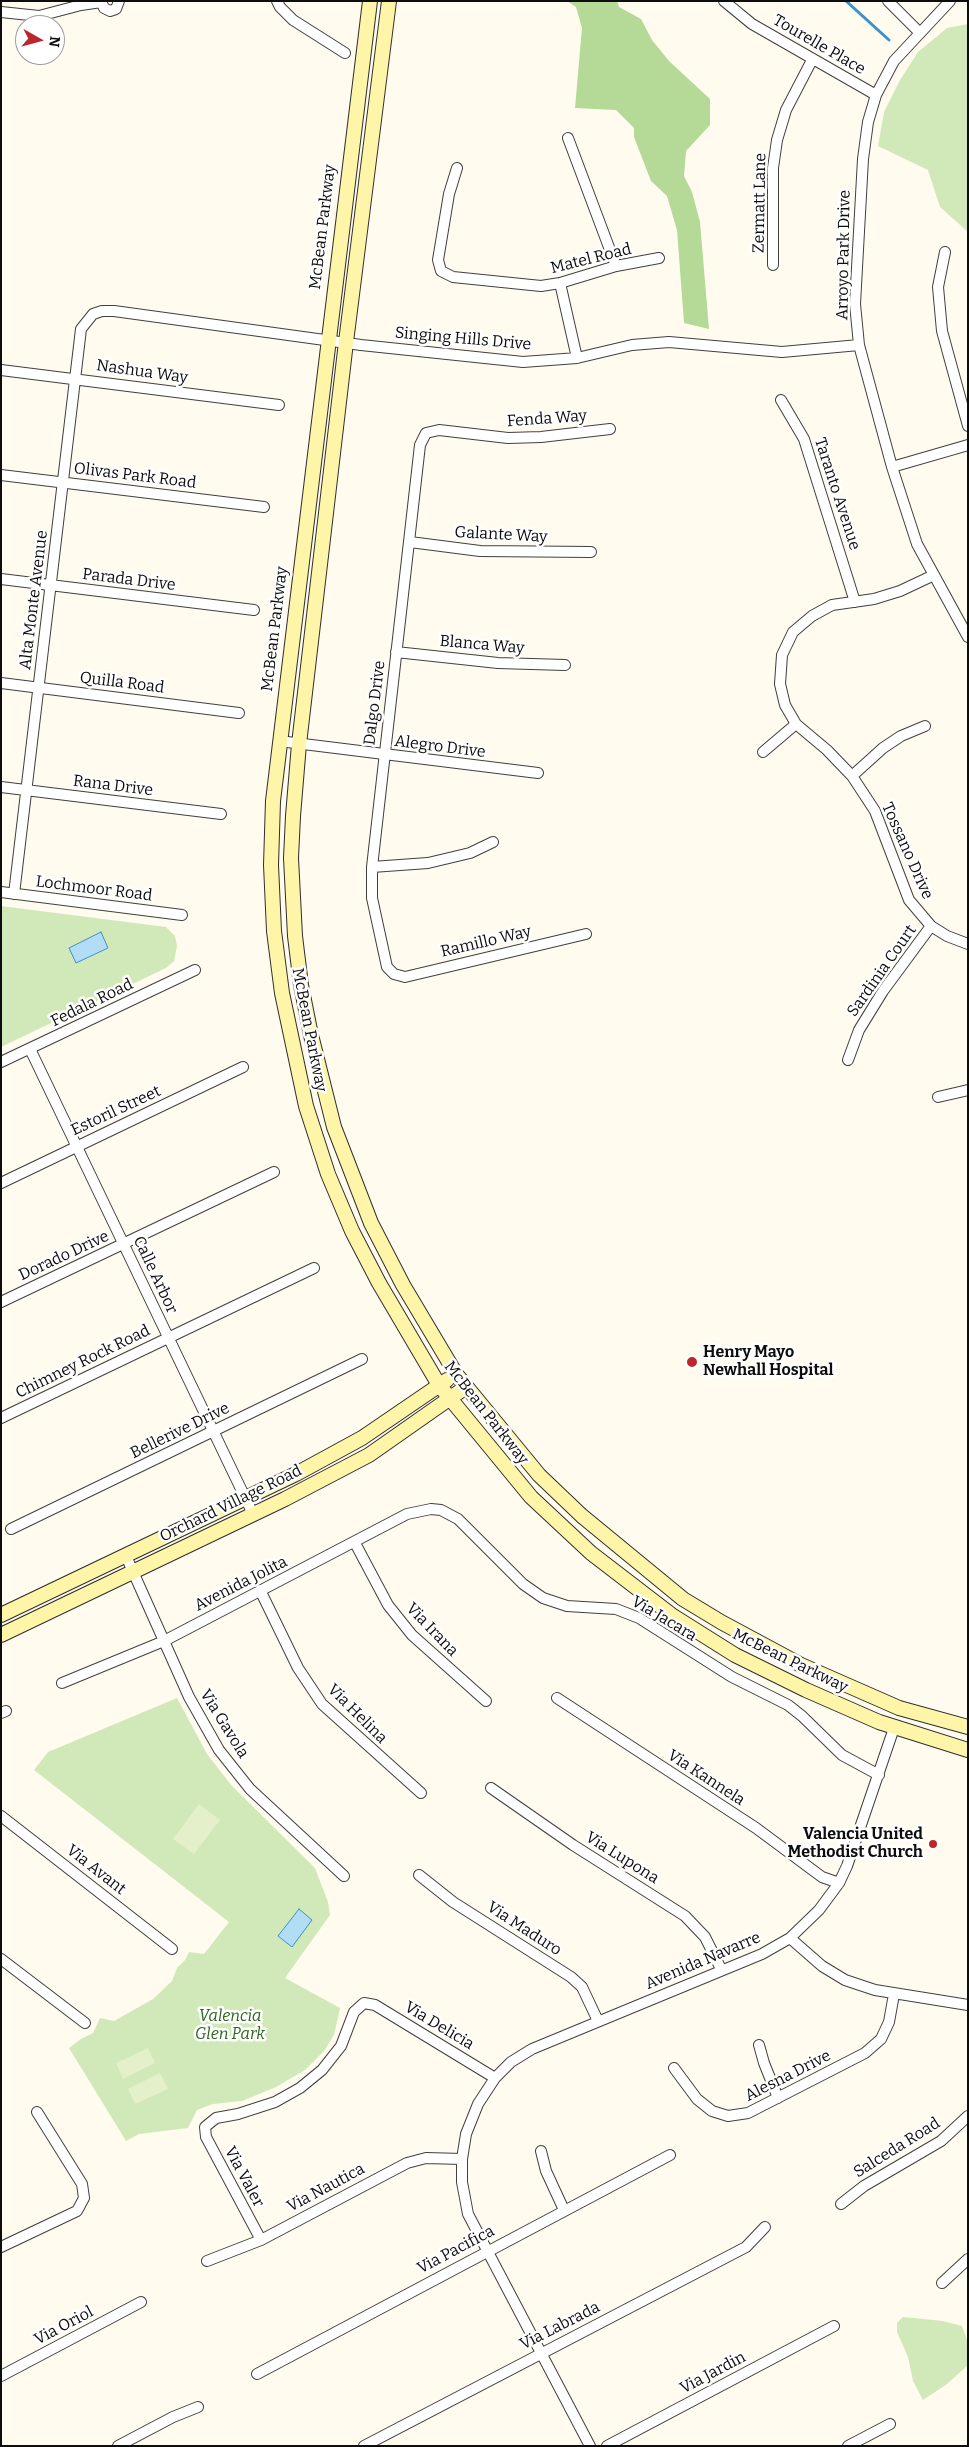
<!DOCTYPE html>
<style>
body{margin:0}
#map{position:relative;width:969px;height:2447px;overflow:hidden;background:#fffbee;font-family:Bitter,serif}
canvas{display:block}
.frame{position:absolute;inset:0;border:2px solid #0d0d0d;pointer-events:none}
.north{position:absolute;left:15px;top:15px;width:50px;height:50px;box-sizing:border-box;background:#fff;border:1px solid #9e9e9e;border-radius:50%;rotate:97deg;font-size:14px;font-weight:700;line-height:20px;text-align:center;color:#0d0d0d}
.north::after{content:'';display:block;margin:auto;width:18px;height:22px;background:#bc272d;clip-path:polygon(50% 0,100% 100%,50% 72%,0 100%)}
</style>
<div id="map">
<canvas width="969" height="2447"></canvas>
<div class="frame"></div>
<div class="north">N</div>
</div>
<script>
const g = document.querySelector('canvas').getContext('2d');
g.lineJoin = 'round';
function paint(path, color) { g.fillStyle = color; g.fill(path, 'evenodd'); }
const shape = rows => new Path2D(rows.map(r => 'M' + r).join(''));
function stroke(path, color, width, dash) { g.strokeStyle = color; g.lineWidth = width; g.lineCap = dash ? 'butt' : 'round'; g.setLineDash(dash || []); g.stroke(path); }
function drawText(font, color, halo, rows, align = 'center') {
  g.font = font + ' Bitter,serif'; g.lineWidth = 5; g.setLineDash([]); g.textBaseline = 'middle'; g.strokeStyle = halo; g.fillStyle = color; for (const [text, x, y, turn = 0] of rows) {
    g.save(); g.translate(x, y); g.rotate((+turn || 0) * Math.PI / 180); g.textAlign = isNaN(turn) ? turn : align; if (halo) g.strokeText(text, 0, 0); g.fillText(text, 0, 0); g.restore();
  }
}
paint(shape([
 [968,24,968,232,940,207,928,170,878,146,884,112,900,80,918,52,947,28],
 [1,906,166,927,175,936,177,946,174,961,166,968,1,1047],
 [177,1698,207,1754,232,1786,315,1868,328,1902,330,1915,285,1978,340,2008,334,2035,324,2051,305,2070,276,2087,242,2101,213,2104,197,2110,188,2128,139,2134,126,2141,69,2048,81,2039,93,2033,100,2018,114,2021,153,1999,172,1981,177,1968,185,1960,189,1952,204,1954,229,1922,34,1770,48,1752],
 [903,2317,943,2321,962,2326,968,2342,968,2365,947,2384,923,2400,913,2381,908,2357,897,2332,897,2323]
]), '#d1e9b8');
paint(shape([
 [567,1,617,1,619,7,641,19,652,40,669,61,710,99,710,125,686,151,684,176,692,192,700,222,709,329,684,323,677,230,667,196,651,181,634,137,634,128,616,110,575,108,582,28,576,7]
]), '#b5d997');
paint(shape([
 [199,1804,220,1820,194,1854,173,1839],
 [148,2048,155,2063,123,2079,116,2063],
 [160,2073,168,2089,135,2104,128,2089]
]), '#e3f0c9');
const water = shape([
 [101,932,108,948,76,963,69,948,101,932],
 [299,1909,312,1920,292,1947,278,1936,299,1909]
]);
paint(water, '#b3dcf5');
stroke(water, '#3b92cc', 1);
stroke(shape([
 [846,1,889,40]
]), '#3b92cc', 3);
const street = shape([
 [101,1,104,8,110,11,116,9,119,1],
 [277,1,280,7,293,20,345,53],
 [724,1,752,24,876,95],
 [888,1,919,32],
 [950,1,894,61,876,95,868,122,863,159,855,304,859,345,892,467,917,544,968,637],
 [1,12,39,16,81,5,101,2],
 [568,138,616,266],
 [457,168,449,194,438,260,441,271,453,277,541,286,560,283,616,266,659,258],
 [945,252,938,287,942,331,968,426],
 [773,265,773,168,777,140,786,110,812,60],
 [560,283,577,358],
 [1,370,279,405],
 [781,400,804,439,855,602],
 [892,467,968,445],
 [1,475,264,507],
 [410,542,480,551,591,552],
 [934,575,900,591,874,599,832,605,812,616,793,632,782,655,780,684,785,705,796,724,827,750,852,776,875,811,909,900,931,926,947,936,968,944],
 [1,579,254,610],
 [396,652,498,663,565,665],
 [1,683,239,713],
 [279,741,538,773],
 [763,752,796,724],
 [852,776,883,748,901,736,925,726],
 [1,787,221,814],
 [372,867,428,863,470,853,493,842],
 [1,892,182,915],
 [14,894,81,329,93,314,102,311,114,311,361,345,523,362,577,358,632,345,669,342,782,352,859,345],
 [586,934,405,977,394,974,387,967,372,898,372,867,420,445,426,433,439,430,508,438,541,437,610,429],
 [30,1049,253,1514],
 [848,1060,859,1030,883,991,931,926],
 [1,1062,195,970],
 [938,1097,968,1090],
 [1,1183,243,1067],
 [1,1302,274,1172],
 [1,1418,314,1268],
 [11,1529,362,1359],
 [355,1543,388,1605,412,1635,486,1701],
 [126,1556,189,1697,219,1750,250,1789,344,1876],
 [260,1590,298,1668,322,1704,421,1793],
 [62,1683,164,1641,407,1514,431,1509,441,1510,458,1519,523,1584,543,1598,567,1606,616,1609,639,1618,732,1677,788,1705,802,1716,842,1755,879,1775],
 [557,1698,756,1828,822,1877,839,1883],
 [1,1713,6,1711],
 [491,1788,573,1845,685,1916,705,1937,721,1969],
 [1,1816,172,1949],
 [419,1875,453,1902,571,1977,582,1987,598,2021],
 [790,1938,822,1966,845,1980,875,1990,968,2005],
 [1,1959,85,2023],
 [759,2045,764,2063,778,2098],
 [674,2068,697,2099,712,2111,728,2116,748,2113,865,2053,881,2039,889,2022,894,1994],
 [541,2151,546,2171,564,2210],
 [841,2204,864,2186,941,2141,968,2116],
 [261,2240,206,2137,205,2127,216,2118,238,2114,275,2102,300,2088,322,2070,341,2046,354,2012,364,2003,375,2005,495,2078],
 [1,2247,77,2211,84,2198,82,2184,37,2112],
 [207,2261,261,2240,407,2163,426,2158,462,2159],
 [942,2283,968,2259],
 [257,2374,670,2155],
 [1,2376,141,2302],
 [118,2446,173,2417,198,2407],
 [364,2446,746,2247,765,2227],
 [590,2446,468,2214,462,2182,462,2159,466,2134,478,2104,495,2078,511,2062,532,2049,762,1954,790,1938,819,1910,839,1883,847,1866,894,1728],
 [607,2446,834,2326],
 [848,2446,890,2424]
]);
const secondary = shape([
 [370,1,273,801,271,865,274,931,282,993,306,1106,328,1174,352,1231,379,1283,439,1385,531,1497,591,1553,673,1616,735,1655,806,1690,879,1722,968,1750],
 [389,1,346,342,299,744,293,816,291,858,295,936,301,985,311,1035,334,1127,371,1223,403,1285,456,1374,539,1475,582,1516,683,1599,721,1622,801,1665,899,1708,968,1727],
 [1,1615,296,1474,362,1438,447,1380],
 [1,1635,285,1499,369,1455,466,1387]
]);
stroke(street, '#404040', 12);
stroke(secondary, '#2f2f2f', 16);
stroke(street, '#fff', 10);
stroke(secondary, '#fef5a9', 14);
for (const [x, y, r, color] of [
 [692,1362,6,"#bc272d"],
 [933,1844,5,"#bc272d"]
]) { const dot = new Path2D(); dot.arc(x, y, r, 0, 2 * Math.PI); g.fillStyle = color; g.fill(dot); stroke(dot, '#fff', 2); }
drawText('16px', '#0d0d0d', '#fff', [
 ["Tourelle Place",819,45,30],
 ["Zermatt Lane",760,203,-89],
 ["McBean Parkway",323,227,-83],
 ["Arroyo Park Drive",844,255,-89],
 ["Matel Road",591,259,-14],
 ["Singing Hills Drive",463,339,5],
 ["Nashua Way",142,372,8],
 ["Fenda Way",547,419,-4],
 ["Olivas Park Road",135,476,7],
 ["Taranto Avenue",837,494,72],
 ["Galante Way",501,535,3],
 ["Parada Drive",129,580,7],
 ["Alta Monte Avenue",34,600,-83],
 ["McBean Parkway",275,629,-83],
 ["Blanca Way",482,645,5],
 ["Quilla Road",122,683,7],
 ["Dalgo Drive",375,703,-83],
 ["Alegro Drive",440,747,7],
 ["Rana Drive",113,786,7],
 ["Tossano Drive",907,851,66],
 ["Lochmoor Road",94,889,7],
 ["Ramillo Way",486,942,-13],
 ["Sardinia Court",882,971,-55],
 ["Fedala Road",92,1003,-26],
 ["McBean Parkway",309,1030,79],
 ["Estoril Street",116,1111,-25],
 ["Dorado Drive",64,1256,-25],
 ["Calle Arbor",155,1275,65],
 ["Chimney Rock Road",83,1362,-26],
 ["McBean Parkway",486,1413,52],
 ["Bellerive Drive",180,1431,-26],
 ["Orchard Village Road",231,1504,-26],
 ["Avenida Jolita",241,1584,-27],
 ["Via Jacara",664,1619,31],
 ["Via Irana",432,1630,46],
 ["McBean Parkway",790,1661,26],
 ["Via Helina",357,1714,45],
 ["Via Gavola",224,1724,58],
 ["Via Kannela",706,1778,33],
 ["Via Lupona",622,1858,32],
 ["Via Avant",96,1870,38],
 ["Via Maduro",524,1929,33],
 ["Avenida Navarre",703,1961,-23],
 ["Via Delicia",439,2026,31],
 ["Alesna Drive",788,2076,-27],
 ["Salceda Road",897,2148,-32],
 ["Via Valer",244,2177,62],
 ["Via Nautica",326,2188,-28],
 ["Via Pacifica",456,2250,-28],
 ["Via Oriol",64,2326,-28],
 ["Via Labrada",560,2326,-27],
 ["Via Jardin",713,2373,-28]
]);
drawText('bold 16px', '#0d0d0d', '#fff', [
 ["Henry Mayo",703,1353],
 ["Newhall Hospital",703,1371],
 ["Valencia United",923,1835,"right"],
 ["Methodist Church",923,1853,"right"]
], 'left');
drawText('italic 16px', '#2d641e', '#fff', [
 ["Valencia",230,2017],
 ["Glen Park",230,2035]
]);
</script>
